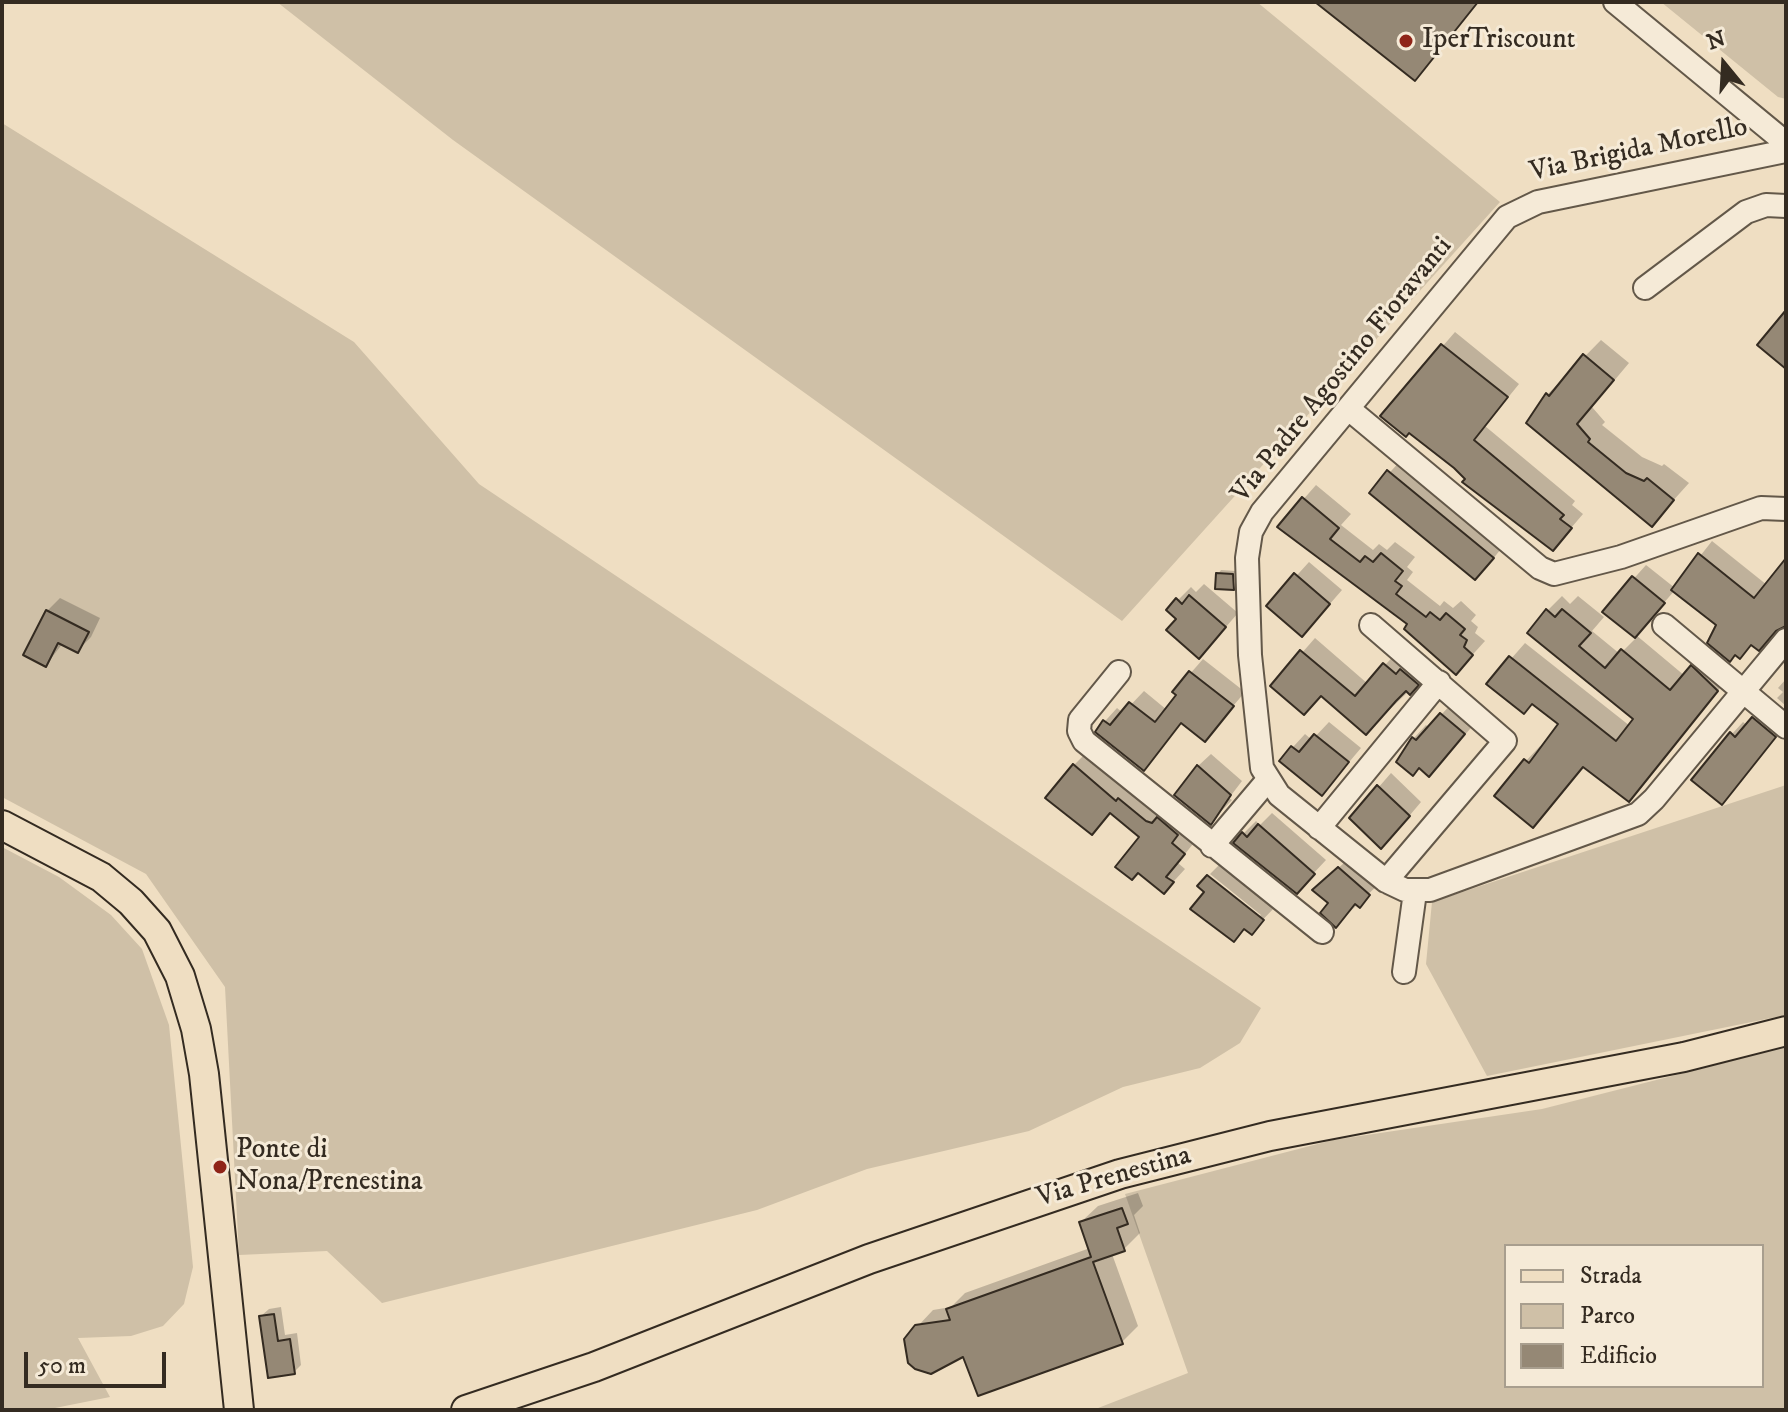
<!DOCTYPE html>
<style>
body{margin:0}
#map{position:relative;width:1788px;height:1412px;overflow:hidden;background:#efdec2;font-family:"IM FELL DW Pica",serif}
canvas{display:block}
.frame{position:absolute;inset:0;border:4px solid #342b21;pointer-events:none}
.legend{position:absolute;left:1504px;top:1244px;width:260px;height:144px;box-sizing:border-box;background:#f5ead7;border:2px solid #a89e8e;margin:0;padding:10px 14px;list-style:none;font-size:24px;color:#342b21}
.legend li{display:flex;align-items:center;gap:16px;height:40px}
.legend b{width:40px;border:2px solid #a89e8e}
.north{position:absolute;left:1684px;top:24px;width:80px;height:80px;-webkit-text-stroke:6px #f5ead7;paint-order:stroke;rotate:342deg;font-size:22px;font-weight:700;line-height:32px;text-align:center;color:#342b21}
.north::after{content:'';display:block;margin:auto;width:28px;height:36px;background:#342b21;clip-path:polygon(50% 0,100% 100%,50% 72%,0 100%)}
.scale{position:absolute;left:24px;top:1352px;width:142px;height:36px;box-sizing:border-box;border:4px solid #342b21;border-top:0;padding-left:10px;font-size:24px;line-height:28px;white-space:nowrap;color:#342b21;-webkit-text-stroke:6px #f5ead7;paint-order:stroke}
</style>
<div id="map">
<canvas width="1788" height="1412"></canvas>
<div class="frame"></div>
<ul class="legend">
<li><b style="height:10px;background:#efdec2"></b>Strada</li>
<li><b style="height:22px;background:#cfc0a7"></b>Parco</li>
<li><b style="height:22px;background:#958875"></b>Edificio</li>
</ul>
<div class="north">N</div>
<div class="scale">50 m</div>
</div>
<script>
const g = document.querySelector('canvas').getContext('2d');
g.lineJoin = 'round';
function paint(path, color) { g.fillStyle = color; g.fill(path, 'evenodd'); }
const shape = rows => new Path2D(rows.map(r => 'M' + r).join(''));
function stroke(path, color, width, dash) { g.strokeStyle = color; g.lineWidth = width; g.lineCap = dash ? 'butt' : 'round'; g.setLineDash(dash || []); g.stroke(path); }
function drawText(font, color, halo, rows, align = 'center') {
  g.font = font + ' "IM FELL DW Pica",serif'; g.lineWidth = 6; g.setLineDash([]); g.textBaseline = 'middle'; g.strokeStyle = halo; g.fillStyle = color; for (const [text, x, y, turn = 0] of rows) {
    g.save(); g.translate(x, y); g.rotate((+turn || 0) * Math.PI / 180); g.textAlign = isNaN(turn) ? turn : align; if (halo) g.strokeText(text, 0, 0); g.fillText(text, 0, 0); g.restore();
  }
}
paint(shape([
 [277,2,1257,2,1500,202,1122,621,453,140],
 [1661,2,1786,2,1786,99,1778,97],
 [2,123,354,342,479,484,1261,1008,1240,1043,1200,1068,1123,1087,1029,1131,867,1169,757,1210,382,1303,327,1251,239,1255,225,987,146,874,2,797],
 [1786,785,1786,1015,1487,1076,1426,964,1432,902],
 [2,847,59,877,111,915,142,949,169,1025,193,1267,184,1304,163,1326,131,1336,78,1338,110,1397,45,1410,2,1410],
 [1786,1044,1786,1410,1093,1410,1188,1373,1125,1194,1333,1140,1542,1109,1731,1061],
 [1506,1246,1762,1246,1762,1386,1506,1386]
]), '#cfc0a7');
paint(shape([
 [1317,2,1479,2,1414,78],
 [1455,332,1519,384,1485,426,1575,501,1572,505,1583,514,1565,535,1467,479,1410,431,1383,415],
 [1601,340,1629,363,1592,407,1605,422,1602,425,1642,457,1662,466,1664,464,1689,483,1652,524,1529,423,1548,394],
 [1402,459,1505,544,1488,565,1372,492],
 [1316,485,1351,514,1341,525,1373,550,1379,544,1387,550,1395,542,1415,557,1407,567,1413,572,1407,580,1440,606,1444,601,1453,608,1461,601,1476,615,1471,621,1478,627,1475,633,1485,641,1456,673,1410,624,1280,526],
 [1712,541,1767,585,1786,562,1786,625,1752,644,1740,656,1718,625,1675,590,1636,635,1685,676,1706,653,1730,676,1628,800,1584,766,1547,811,1526,761,1540,746,1542,748,1561,724,1533,702,1489,684,1525,643,1630,726,1636,719,1547,611,1562,596,1570,604,1578,596,1604,617,1592,631,1620,654,1637,637,1605,611,1646,565,1675,588],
 [1309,562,1342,590,1315,621,1269,606],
 [1221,570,1236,571,1233,588,1218,574],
 [1204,584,1238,613,1212,643,1179,619,1178,600,1191,587,1196,592],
 [60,598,100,618,91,637,78,650,63,643,46,665,47,611],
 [1315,638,1368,684,1397,652,1430,671,1366,732,1322,694,1273,686],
 [1203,659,1245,692,1205,739,1183,721,1144,768,1097,730,1117,708,1123,713,1144,691,1167,710,1179,695,1175,691],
 [1786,679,1786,706,1777,698,1783,692,1778,688],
 [1454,701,1477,721,1442,761,1420,766,1399,761,1414,738,1426,725,1429,728],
 [1765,707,1786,725,1733,791,1732,734,1743,722,1748,726],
 [1329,722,1361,748,1334,780,1281,760,1305,734,1312,740],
 [1087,752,1196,840,1178,863,1185,869,1164,892,1142,836,1112,811,1092,833,1074,765],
 [1211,754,1242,781,1229,798,1232,800,1211,822,1198,766],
 [1391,773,1421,802,1394,834,1352,818],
 [1272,813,1326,860,1297,891,1243,834,1256,821,1260,825],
 [1352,856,1382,881,1336,925,1328,877],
 [1221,863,1276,906,1251,932,1192,909,1258,918,1261,915,1210,874],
 [1138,1193,1143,1206,1134,1215,1140,1233,1124,1249,1112,1254,1138,1326,1121,1343,964,1354,939,1370,923,1371,910,1362,905,1347,917,1327,933,1310,951,1307,965,1293,1090,1248,1081,1222,1098,1206],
 [281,1307,285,1335,297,1333,301,1365,294,1372,261,1316,269,1309]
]), '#0003');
const building = shape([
 [1315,2,1478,2,1415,81,1315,2],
 [1786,310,1786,369,1757,345,1786,310],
 [1441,344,1508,397,1474,440,1564,515,1560,519,1572,528,1553,551,1462,482,1465,479,1454,468,1409,433,1406,437,1380,416,1441,344],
 [1583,354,1614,380,1577,424,1590,439,1588,442,1626,473,1644,481,1647,478,1674,500,1652,527,1526,423,1546,393,1549,396,1583,354],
 [1387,470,1494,558,1475,580,1369,493,1387,470],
 [1302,497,1339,528,1330,539,1360,562,1365,556,1373,562,1381,553,1403,571,1395,581,1402,586,1396,594,1426,617,1430,612,1440,620,1446,613,1465,629,1460,635,1467,640,1464,647,1473,655,1456,675,1404,629,1407,624,1277,527,1302,497],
 [1698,553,1754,598,1786,558,1786,626,1776,631,1759,651,1751,645,1740,659,1735,655,1730,662,1707,643,1716,625,1671,590,1698,553],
 [1216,573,1233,574,1234,590,1215,589,1216,573],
 [1294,573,1330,604,1302,637,1266,606,1294,573],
 [1632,576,1665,603,1635,638,1602,612,1632,576],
 [1189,595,1226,627,1199,659,1166,630,1176,619,1166,610,1176,598,1182,604,1189,595],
 [1546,609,1555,617,1562,609,1591,633,1579,646,1605,668,1621,649,1670,690,1691,665,1718,691,1629,802,1583,767,1533,828,1494,796,1524,759,1529,763,1558,724,1532,704,1524,714,1486,684,1509,656,1616,741,1633,719,1527,633,1546,609],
 [46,610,89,632,78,653,58,643,46,667,23,655,46,610],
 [1300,650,1355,696,1383,663,1396,674,1400,669,1419,685,1410,695,1406,691,1396,701,1366,735,1321,696,1304,715,1270,686,1300,650],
 [1189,671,1234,706,1205,742,1181,723,1144,771,1095,732,1103,720,1110,725,1129,702,1155,722,1176,695,1172,692,1189,671],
 [1440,713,1465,734,1429,777,1419,768,1413,776,1396,762,1412,737,1416,740,1440,713],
 [1752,717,1776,737,1722,805,1691,780,1730,732,1735,737,1752,717],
 [1314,734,1349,762,1322,796,1279,761,1291,746,1299,752,1314,734],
 [1073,764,1116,801,1118,798,1146,821,1152,823,1157,817,1178,835,1172,843,1185,854,1166,877,1174,882,1164,894,1138,873,1132,880,1115,867,1139,837,1110,813,1092,835,1045,798,1073,764],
 [1197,765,1231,795,1211,825,1174,795,1197,765],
 [1377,785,1410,816,1381,849,1349,818,1377,785],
 [1258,824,1315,874,1297,894,1233,843,1242,832,1247,837,1258,824],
 [1338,867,1370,895,1360,908,1355,904,1336,928,1320,913,1328,903,1312,890,1338,867],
 [1207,875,1264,920,1252,935,1244,929,1234,942,1190,909,1204,892,1197,886,1207,875],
 [1122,1208,1128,1224,1117,1228,1125,1251,1093,1262,1123,1344,978,1396,963,1357,931,1374,915,1369,908,1363,904,1339,915,1325,950,1320,946,1309,1091,1257,1079,1222,1122,1208],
 [274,1314,278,1341,290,1339,295,1374,268,1378,259,1316,274,1314]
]);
paint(building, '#958875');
stroke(building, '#342b21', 2);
const minor = shape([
 [1615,2,1786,143],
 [1786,151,1538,202,1507,217,1262,512,1251,532,1247,558,1250,655,1262,768,1279,795,1386,881,1405,890,1430,890,1638,814,1654,799,1786,640],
 [1645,288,1746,212,1766,205,1786,206],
 [1350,410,1540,568,1554,574,1621,557,1761,508,1786,509],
 [1371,625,1505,741,1386,881],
 [1664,625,1786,727],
 [1119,672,1080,720,1079,731,1084,741,1322,932],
 [1319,828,1439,682],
 [1212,846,1267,781],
 [1404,972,1415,892]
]);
const major = shape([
 [2,825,101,877,131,902,157,931,180,976,196,1029,204,1074,239,1410],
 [466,1410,594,1367,869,1259,1120,1174,1270,1136,1684,1057,1786,1031]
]);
stroke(minor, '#635849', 26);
stroke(major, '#342b21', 32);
stroke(minor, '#f5ead7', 22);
stroke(major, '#efdec2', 28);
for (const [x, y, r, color] of [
 [1406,41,8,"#8f2418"],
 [220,1167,8,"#8f2418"]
]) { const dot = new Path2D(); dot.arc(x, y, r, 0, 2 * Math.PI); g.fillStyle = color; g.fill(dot); stroke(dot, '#f5ead7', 3); }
drawText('28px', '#342b21', '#f5ead7', [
 ["IperTriscount",1422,41],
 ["Ponte di",236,1151],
 ["Nona/Prenestina",236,1183]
], 'left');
drawText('28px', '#342b21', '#f5ead7', [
 ["Via Brigida Morello",1639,151,-12],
 ["Via Padre Agostino Fioravanti",1343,371,-51],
 ["Via Prenestina",1114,1178,-16]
]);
</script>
